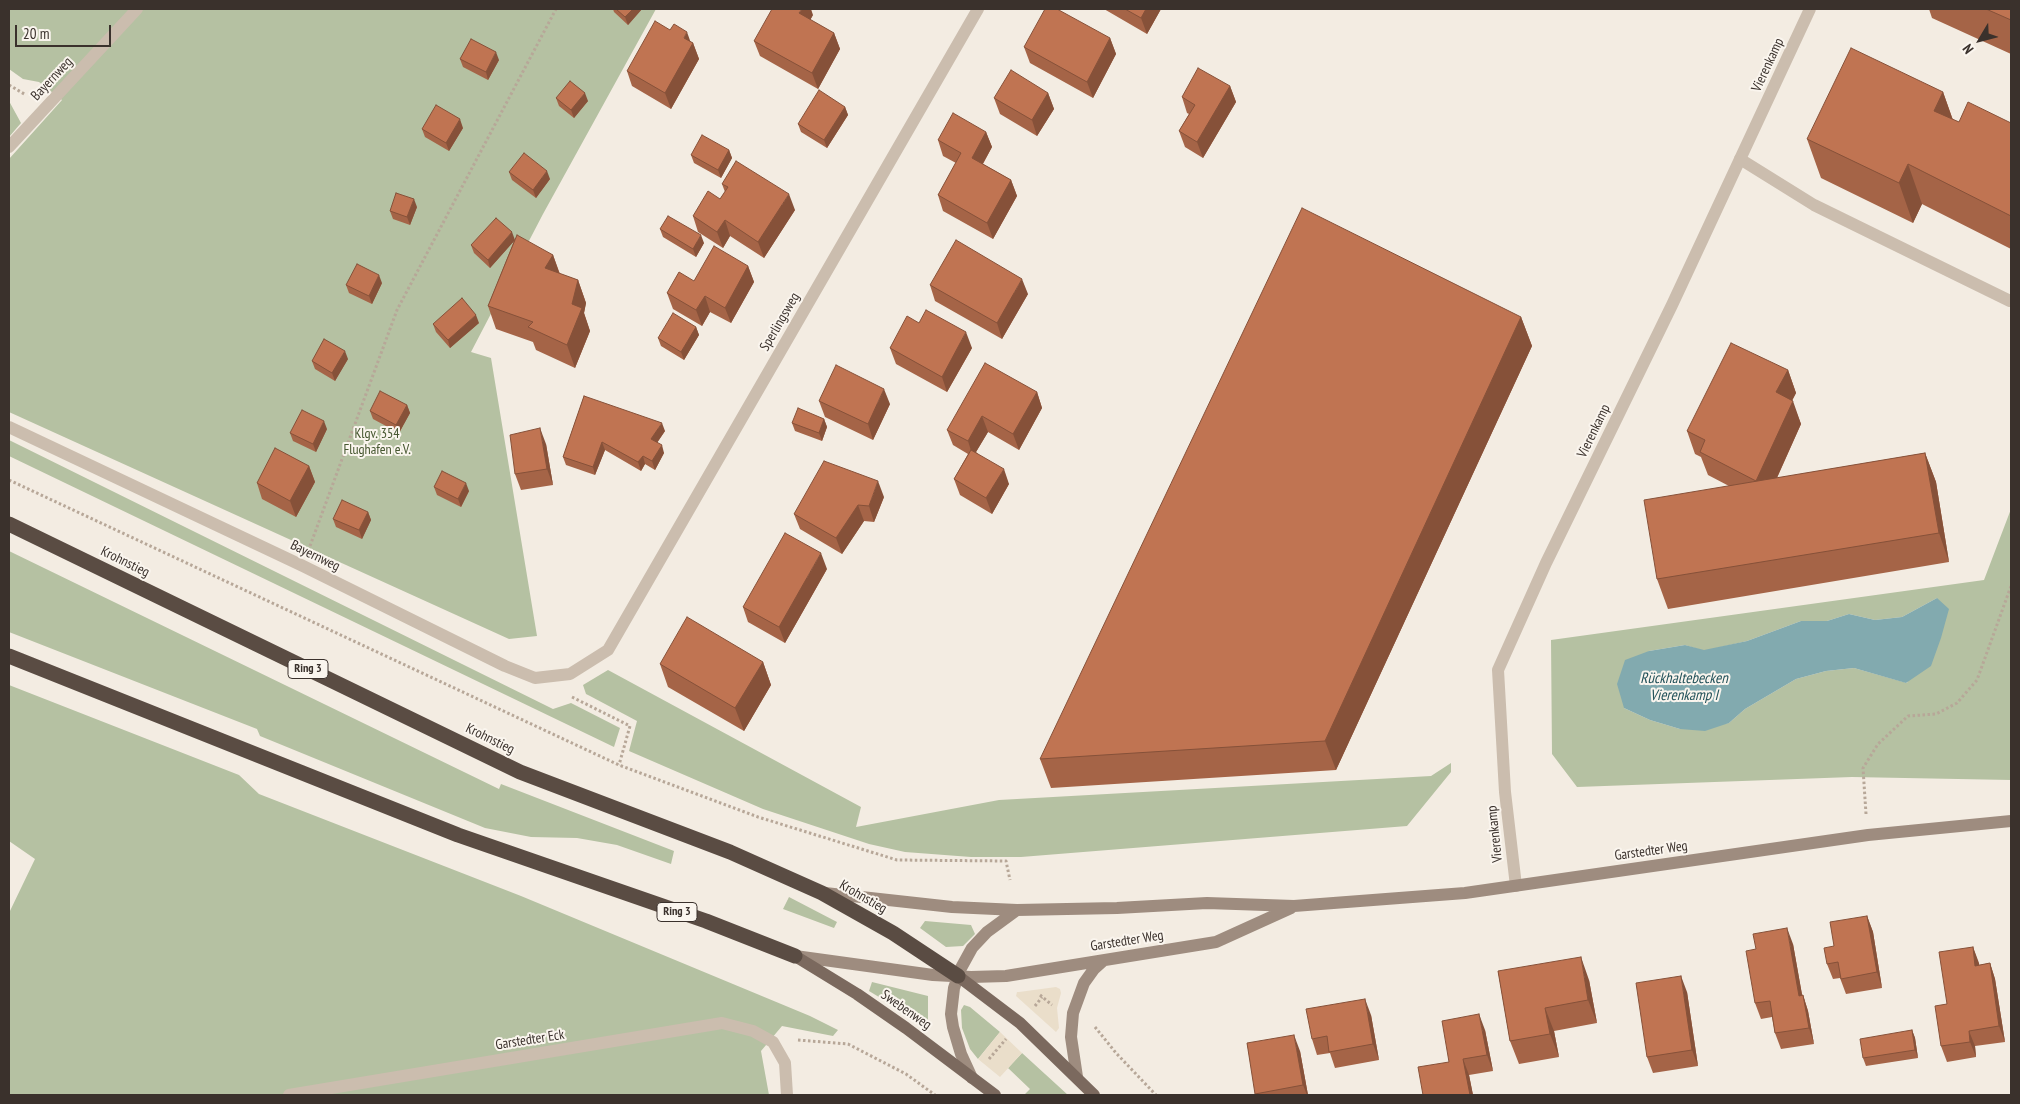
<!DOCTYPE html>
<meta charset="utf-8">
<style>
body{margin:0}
#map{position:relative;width:2020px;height:1104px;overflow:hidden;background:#f3ece2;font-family:"PT Sans Narrow",sans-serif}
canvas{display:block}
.frame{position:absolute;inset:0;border:10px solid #3a312c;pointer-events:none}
.north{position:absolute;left:1955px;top:15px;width:50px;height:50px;-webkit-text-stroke:4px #faf5ee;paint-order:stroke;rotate:233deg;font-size:14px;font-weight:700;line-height:20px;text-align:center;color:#3a312c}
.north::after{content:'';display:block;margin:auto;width:18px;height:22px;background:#3a312c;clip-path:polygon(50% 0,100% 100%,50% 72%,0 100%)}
.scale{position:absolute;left:15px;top:25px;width:96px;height:22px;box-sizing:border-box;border:2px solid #3a312c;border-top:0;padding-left:6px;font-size:15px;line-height:18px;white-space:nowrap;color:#3a312c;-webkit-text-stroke:4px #faf5ee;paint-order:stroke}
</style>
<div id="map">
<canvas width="2020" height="1104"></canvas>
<div class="frame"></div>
<div class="north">N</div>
<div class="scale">20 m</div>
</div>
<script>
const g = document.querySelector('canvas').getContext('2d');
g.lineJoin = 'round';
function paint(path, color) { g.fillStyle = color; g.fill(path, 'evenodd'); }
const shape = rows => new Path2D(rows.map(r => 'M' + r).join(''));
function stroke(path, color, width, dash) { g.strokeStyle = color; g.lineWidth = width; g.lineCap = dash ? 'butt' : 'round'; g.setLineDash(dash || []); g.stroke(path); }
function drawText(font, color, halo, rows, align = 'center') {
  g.font = font + ' "PT Sans Narrow",sans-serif'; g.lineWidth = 4; g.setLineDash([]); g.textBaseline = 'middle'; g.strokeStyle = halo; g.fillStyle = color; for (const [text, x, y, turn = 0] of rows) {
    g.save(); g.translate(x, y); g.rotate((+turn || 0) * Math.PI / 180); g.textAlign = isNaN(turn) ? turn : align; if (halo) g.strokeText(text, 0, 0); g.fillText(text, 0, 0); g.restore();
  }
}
paint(shape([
 [9,9,656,9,543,214,471,352,491,358,537,636,509,639,9,412,9,159,62,100,39,82,23,79,9,69],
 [9,101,21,123,9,137],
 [9,440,553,709,571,703,620,728,614,747,9,456],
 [2011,509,2011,780,1852,777,1577,787,1552,754,1551,640,1984,580],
 [1937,598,1907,683,1854,668,1826,671,1796,679,1745,709,1729,723,1680,729,1650,720,1624,708,1649,651,1685,645,1704,651,1747,641,1801,621,1827,621,1849,614,1875,620,1902,617],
 [9,551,499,789,501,784,674,851,671,864,617,845,577,838,531,837,485,828,260,736,257,729,9,632],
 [608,670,861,807,856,827,999,800,1431,776,1451,763,1451,772,1407,826,1021,857,971,857,905,852,869,844,763,809,629,751,637,721,590,696,586,694,583,685],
 [9,685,239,775,259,794,521,896,810,1016,838,1030,833,1036,782,1026,761,1051,769,1095,9,1095,9,913,35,859,9,841],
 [789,897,837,922,834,928,783,909],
 [925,921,971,925,975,934,963,946,946,947,920,928],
 [872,982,928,996,928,1019,922,1023,869,991],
 [964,1005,970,1007,1000,1032,978,1059,970,1049,962,1028,961,1010],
 [1022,1053,1068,1095,1024,1095,1030,1089,1008,1068]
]), '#b5c1a2');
paint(shape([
 [1056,987,1060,989,1061,993,1057,1008,1059,1028,1056,1032,1016,996,1017,992,1019,992],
 [1000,1032,1022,1053,1000,1077,978,1059]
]), '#eadeca');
paint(shape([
 [1937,598,1949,609,1941,638,1931,666,1906,683,1854,668,1826,671,1796,679,1745,709,1729,723,1705,731,1680,729,1650,720,1624,708,1617,684,1625,660,1649,651,1685,645,1704,650,1747,641,1801,621,1827,621,1849,614,1875,620,1902,617]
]), '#82aaaf');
stroke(shape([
 [9,85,26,95],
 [9,480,619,765,758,817,897,860,1006,861,1010,880],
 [310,546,397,310,556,9],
 [572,697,630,726,619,765],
 [1866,814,1863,768,1878,744,1908,716,1936,714,1957,703,1977,680,2011,586],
 [1040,995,1052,1005],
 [1035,1006,1042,997],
 [1095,1027,1116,1053,1156,1095],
 [798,1040,848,1044,906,1074,935,1095],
 [989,1059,1006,1039]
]), '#b7a798', 3, [2.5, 2.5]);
stroke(shape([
 [1740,159,1814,205,2010,301]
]), '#cbbdae', 12);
stroke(shape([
 [9,147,137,9],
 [9,427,303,566,505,666,535,678,570,674,608,650,978,9],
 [1516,886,1505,792,1498,670,1546,563,1672,305,1810,9],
 [289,1095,722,1023,753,1031,773,1042,785,1063,787,1095]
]), '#cbbdae', 12);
stroke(shape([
 [825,893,952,907,1017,910,1117,908,1207,903,1294,906,1465,893,1868,835,2011,821],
 [795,956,933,975,971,977,1006,976,1216,942,1291,908],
 [1077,1077,1071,1037,1073,1013,1084,983,1094,969,1104,960],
 [972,1078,961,1054,953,1027,951,1014,954,988,961,968,972,948,987,932,1017,910]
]), '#9e8c7f', 12);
stroke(shape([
 [795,956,857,994,906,1028,995,1095],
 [958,976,1020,1023,1094,1095]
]), '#7b695e', 12);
stroke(shape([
 [9,524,520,772,730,852,822,893,893,933,958,976],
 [9,656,458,835,706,921,795,956]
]), '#5a4c43', 15);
paint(shape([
 [613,9,642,9,628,25,614,12],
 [1104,9,1161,9,1147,34],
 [1929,9,2011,9,2011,54,1932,18],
 [813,15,810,20,834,33,840,49,818,89,760,56,754,41],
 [1110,38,1116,54,1093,98,1030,63,1024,47],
 [691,42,693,43,699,59,671,109,632,86,627,71],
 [460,59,499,60,488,80,463,67],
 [1230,86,1236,102,1203,158,1185,147,1179,131,1189,114,1187,113,1182,97],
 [1943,92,1953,120,1959,122,2011,123,2011,249,1922,204,1913,223,1821,178,1807,139],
 [1048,93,1054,109,1037,136,1000,114,994,98],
 [556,98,588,101,574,118,559,106],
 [845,107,848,115,827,148,801,132,798,124],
 [463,128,449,151,425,137,422,129],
 [986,132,992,147,983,164,1011,180,1017,196,993,239,943,211,938,195,956,163,943,156,938,140],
 [729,150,732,158,721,178,694,163,691,155],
 [509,172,550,179,536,198,512,180],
 [722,184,795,210,764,258,730,236,723,248,698,232,693,216,720,199,725,192],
 [417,207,410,225,393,219,390,211],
 [660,229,704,243,696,257,663,237],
 [515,240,553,255,560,274,578,280,586,303,584,313,590,331,575,368,536,350,533,342,496,329,488,306,514,241,490,268,474,253,471,245],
 [748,266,754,282,731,323,710,312,702,326,673,309,667,293,694,281],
 [382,283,372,304,349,293,346,285],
 [930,285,1028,294,1002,339,935,301],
 [1521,317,1532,346,1336,770,1051,788,1040,759],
 [479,323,450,348,436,332,433,324],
 [919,323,972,348,947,392,896,364,890,348],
 [696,327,699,335,684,360,661,346,658,338],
 [348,359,335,381,315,369,312,361],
 [1788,370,1796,393,1792,401,1801,424,1777,478,1925,453,1936,482,1949,562,1668,609,1657,579,1729,486,1708,475,1701,457,1695,454,1687,431],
 [1037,392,1042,408,1019,450,988,432,976,452,1009,484,992,514,960,495,954,479,968,454,953,445,947,430],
 [584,396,665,431,657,443,664,453,655,470,645,464,641,471,605,450,595,475,566,465,563,457],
 [819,401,890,404,873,440,825,417],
 [407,405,410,413,399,433,373,419,370,411],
 [824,419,827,427,822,441,795,431,792,423],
 [327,429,316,452,293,441,290,433],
 [546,444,553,485,521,490,515,474],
 [309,466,315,482,296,517,262,499,257,483],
 [434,487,469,491,461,507,437,495],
 [884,497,874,522,864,521,842,554,800,529,794,514],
 [368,512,371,520,362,539,336,527,333,519],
 [827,569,785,643,748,622,743,607],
 [763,662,771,685,744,731,668,687,660,664],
 [1867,916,1873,932,1882,988,1846,994,1840,978,1833,979,1827,964,1834,946],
 [1793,944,1802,995,1803,995,1808,1011,1814,1044,1781,1049,1775,1033,1772,1017,1761,1019,1755,1003],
 [1973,947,1979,965,1990,963,1995,979,2005,1042,1975,1046,1976,1057,1947,1062,1941,1046,1947,1004],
 [1498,971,1589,980,1597,1023,1554,1031,1559,1057,1519,1064,1510,1041],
 [1687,992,1698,1066,1653,1073,1647,1057],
 [1371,1015,1379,1060,1335,1068,1330,1053,1317,1055,1312,1039],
 [1485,1030,1493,1071,1469,1075,1473,1095,1423,1095,1449,1062],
 [1912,1030,1915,1038,1918,1058,1866,1066,1863,1058],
 [1247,1043,1300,1051,1308,1095,1256,1095]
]), '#a56447');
paint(shape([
 [633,9,642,9,628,25,625,17],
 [802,9,811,9,813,15,805,29,799,13],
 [1146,9,1161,9,1147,34,1141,18],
 [687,32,692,46,693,43,699,59,671,109,665,93,684,38],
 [834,33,840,49,818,89,812,73],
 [1110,38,1116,54,1093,98,1087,82],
 [496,52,499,60,488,80,486,72],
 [1230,86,1236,102,1203,158,1197,142],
 [1943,92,1957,132,1934,111],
 [585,93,588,101,574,118,571,110],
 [1048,93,1054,109,1037,136,1032,120],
 [845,107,848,115,827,148,824,140],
 [460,119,463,128,449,151,446,143],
 [986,132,992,147,977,174,972,158],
 [729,150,732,158,721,178,718,170],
 [1908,164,1922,204,1913,223,1899,183],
 [547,171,550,179,536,198,533,190],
 [1011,180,1017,196,993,239,987,223],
 [789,194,795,210,764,258,758,242],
 [414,199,417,207,410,225,407,217],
 [725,220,730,236,723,248,717,232],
 [512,232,515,240,490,268,488,260],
 [701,235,704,243,696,257,693,249],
 [553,255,561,278,545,268],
 [748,266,754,282,731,323,725,308],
 [379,275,382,283,372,304,369,296],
 [1022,279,1028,294,1002,339,997,323],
 [578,280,586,303,584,313,590,331,575,368,567,345,572,304],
 [705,296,710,312,702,326,696,310],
 [476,315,479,323,450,348,448,340],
 [1521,317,1532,346,1336,770,1325,741],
 [696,327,699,335,684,360,681,352],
 [966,332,972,348,947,392,942,377],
 [345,351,348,359,335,381,332,373],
 [1788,370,1796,393,1784,415,1776,392],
 [884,389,890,404,873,440,868,424],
 [1037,392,1042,408,1019,450,1013,434],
 [1793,401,1801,424,1765,504,1756,481],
 [407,405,410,413,399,433,396,425],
 [982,416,988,432,973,457,968,441],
 [824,419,827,427,822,441,819,433],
 [324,421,327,429,316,452,313,444],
 [662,423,665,431,654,447,651,439],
 [540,428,546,444,553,485,547,469],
 [602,442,605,450,595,475,593,467],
 [662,445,664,453,655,470,652,461],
 [1925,453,1936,482,1949,562,1939,533],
 [643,456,645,464,641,471,638,462],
 [309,466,315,482,296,517,290,501],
 [1004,469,1009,484,992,514,986,498],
 [878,481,884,497,874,522,869,506],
 [466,483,469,491,461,507,458,499],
 [858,505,864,521,842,554,836,538],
 [368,512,371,520,362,539,359,530],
 [821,553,827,569,785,643,779,627],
 [763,662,771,685,744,731,735,708],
 [1867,916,1873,932,1882,988,1877,972],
 [1787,928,1793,944,1805,1011,1799,996],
 [1973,947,1979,963,1981,981,1975,966],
 [1581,957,1589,980,1597,1023,1588,1000],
 [1990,963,1995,979,2005,1042,1999,1026],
 [1681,976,1687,992,1698,1066,1692,1050],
 [1803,995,1808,1011,1814,1044,1809,1028],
 [1365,999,1371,1015,1379,1060,1373,1044],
 [1545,1008,1554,1031,1559,1057,1550,1034],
 [1479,1014,1485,1030,1493,1071,1487,1055],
 [1912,1030,1915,1038,1918,1058,1915,1050],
 [1969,1031,1975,1046,1976,1057,1970,1042],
 [1294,1035,1300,1051,1308,1095,1307,1095,1303,1085],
 [1463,1059,1469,1075,1473,1095,1470,1095]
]), '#865139');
const building = shape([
 [616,9,633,9,625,17,616,9],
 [772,9,802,9,799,13,834,33,812,73,754,41,772,9],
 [1045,9,1057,9,1110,38,1087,82,1024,47,1045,9],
 [1125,9,1146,9,1141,18,1125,9],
 [1986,9,2011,9,2011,20,1986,9],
 [655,21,670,30,674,24,687,32,684,38,693,43,665,93,627,71,655,21],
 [471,39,496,52,486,72,460,59,471,39],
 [1851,48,1943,92,1934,111,1959,122,1968,102,2011,123,2011,216,1908,164,1899,183,1807,139,1851,48],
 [1198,68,1230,86,1197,142,1179,131,1195,105,1182,97,1198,68],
 [1011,70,1048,93,1032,120,994,98,1011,70],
 [570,81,585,93,571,110,556,98,570,81],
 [819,90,845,107,824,140,798,124,819,90],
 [436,105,460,119,446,143,422,129,436,105],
 [953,113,986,132,972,158,1011,180,987,223,938,195,961,153,938,140,953,113],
 [702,135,729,150,718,170,691,155,702,135],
 [524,153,547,171,533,190,509,172,524,153],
 [736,161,789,194,758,242,725,220,717,232,693,216,708,191,720,199,728,187,722,184,736,161],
 [396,193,414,199,407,217,390,211,396,193],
 [1302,208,1521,317,1325,741,1040,759,1302,208],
 [668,216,701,235,693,249,660,229,668,216],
 [496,218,512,232,488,260,471,245,496,218],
 [517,235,553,255,545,268,578,280,572,304,582,308,567,345,528,327,533,322,488,306,517,235],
 [956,240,1022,279,997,323,930,285,956,240],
 [714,246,748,266,725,308,705,296,696,310,667,293,679,272,694,281,714,246],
 [357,264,379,275,369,296,346,285,357,264],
 [462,298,476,315,448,340,433,324,462,298],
 [926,310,966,332,942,377,890,348,907,316,919,323,926,310],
 [673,313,696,327,681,352,658,338,673,313],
 [324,339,345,351,332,373,312,361,324,339],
 [1731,343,1788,370,1776,392,1793,401,1756,481,1700,452,1705,440,1687,431,1731,343],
 [985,363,1037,392,1013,434,982,416,968,441,947,430,985,363],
 [836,365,884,389,868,424,819,401,836,365],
 [380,391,407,405,396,425,370,411,380,391],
 [584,396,662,423,651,439,662,445,652,461,643,456,638,462,602,442,593,467,563,457,584,396],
 [798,408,824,419,819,433,792,423,798,408],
 [302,410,324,421,313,444,290,433,302,410],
 [540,428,547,469,515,474,510,435,540,428],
 [275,448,309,466,290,501,257,483,275,448],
 [971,450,1004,469,986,498,954,479,971,450],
 [1925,453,1939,533,1657,579,1644,500,1925,453],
 [824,461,878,481,869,506,858,505,836,538,794,514,824,461],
 [442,471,466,483,458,499,434,487,442,471],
 [342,500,368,512,359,530,333,519,342,500],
 [785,533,821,553,779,627,743,607,785,533],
 [687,617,763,662,735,708,660,664,687,617],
 [1867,916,1877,972,1841,979,1838,962,1827,964,1824,948,1834,946,1830,922,1867,916],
 [1787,928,1799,996,1803,995,1809,1028,1775,1033,1770,1001,1755,1003,1746,951,1756,949,1753,934,1787,928],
 [1973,947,1975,966,1990,963,1999,1026,1969,1031,1970,1042,1941,1046,1935,1006,1947,1004,1939,952,1973,947],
 [1581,957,1588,1000,1545,1008,1550,1034,1510,1041,1498,971,1581,957],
 [1681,976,1692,1050,1647,1057,1636,983,1681,976],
 [1365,999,1373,1044,1329,1052,1327,1036,1312,1039,1306,1009,1365,999],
 [1479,1014,1487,1055,1463,1059,1470,1095,1423,1095,1418,1067,1449,1062,1442,1021,1479,1014],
 [1912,1030,1915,1050,1863,1058,1860,1039,1912,1030],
 [1294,1035,1303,1085,1255,1094,1247,1043,1294,1035]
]);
paint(building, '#c07452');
stroke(building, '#865139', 1);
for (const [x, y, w] of [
 [308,669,40],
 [677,912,40]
]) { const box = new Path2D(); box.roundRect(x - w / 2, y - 9.5, w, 19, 4); g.fillStyle = '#faf5ee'; g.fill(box); stroke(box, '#3a312c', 1); }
drawText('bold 12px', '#3a312c', null, [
 ["Ring 3",308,669],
 ["Ring 3",677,912]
]);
drawText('14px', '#3a312c', '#faf5ee', [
 ["Vierenkamp",1768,65,-65],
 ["Bayernweg",52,79,-47],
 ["Sperlingsweg",780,322,-60],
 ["Vierenkamp",1594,431,-64],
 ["Bayernweg",315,556,26],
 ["Krohnstieg",125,562,26],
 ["Krohnstieg",490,739,26],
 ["Vierenkamp",1495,834,-96],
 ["Garstedter Weg",1651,851,-8],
 ["Krohnstieg",863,897,30],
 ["Garstedter Weg",1127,941,-9],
 ["Swebenweg",906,1010,35],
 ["Garstedter Eck",530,1040,-9]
]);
drawText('14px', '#465730', '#faf5ee', [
 ["Klgv. 354",377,434],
 ["Flughafen e.V.",377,450]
]);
drawText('italic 15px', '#23525a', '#faf5ee', [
 ["Rückhaltebecken",1684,679],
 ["Vierenkamp I",1684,696]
]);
</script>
